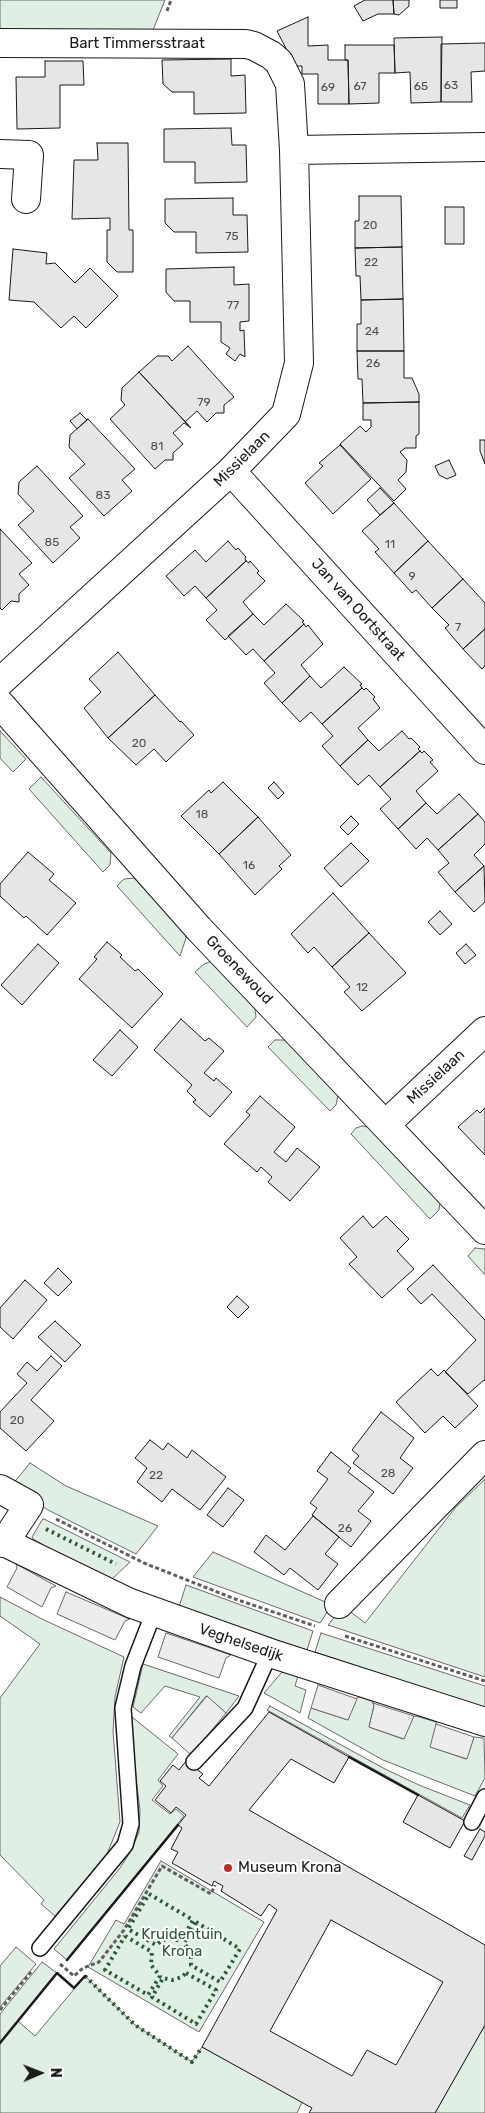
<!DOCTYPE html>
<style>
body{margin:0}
#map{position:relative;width:485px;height:2113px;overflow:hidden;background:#fff;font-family:Rubik,sans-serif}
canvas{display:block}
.north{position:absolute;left:15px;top:2048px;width:50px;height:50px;-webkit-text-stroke:4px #fff;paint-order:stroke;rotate:89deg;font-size:14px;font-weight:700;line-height:20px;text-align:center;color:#1a1a1a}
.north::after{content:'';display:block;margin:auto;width:18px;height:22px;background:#1a1a1a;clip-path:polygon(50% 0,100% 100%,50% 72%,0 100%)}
</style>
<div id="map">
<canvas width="485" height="2113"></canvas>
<div class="north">N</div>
</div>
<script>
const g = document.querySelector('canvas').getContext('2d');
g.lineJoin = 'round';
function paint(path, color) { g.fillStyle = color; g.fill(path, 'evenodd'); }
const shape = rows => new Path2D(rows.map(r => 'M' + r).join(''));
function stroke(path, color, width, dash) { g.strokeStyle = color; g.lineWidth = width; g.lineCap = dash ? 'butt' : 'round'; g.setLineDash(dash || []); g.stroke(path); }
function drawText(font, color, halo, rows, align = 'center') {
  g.font = font + ' Rubik,sans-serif'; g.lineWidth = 4; g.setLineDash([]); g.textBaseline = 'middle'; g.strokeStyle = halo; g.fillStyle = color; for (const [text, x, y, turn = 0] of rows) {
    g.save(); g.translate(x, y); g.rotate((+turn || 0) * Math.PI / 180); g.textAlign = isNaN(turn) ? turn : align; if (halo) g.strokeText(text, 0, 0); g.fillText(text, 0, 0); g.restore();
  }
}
const green = shape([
 [0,0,165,0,153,30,0,33,0,0],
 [0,731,26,759,13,772,0,758,0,731],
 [41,777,111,853,110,865,103,872,29,789,41,777],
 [134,878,185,933,186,938,180,956,117,886,124,879,134,878],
 [212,961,255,1009,256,1017,247,1027,195,972,204,964,212,961],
 [275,1040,286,1040,338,1095,336,1105,330,1111,268,1047,275,1040],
 [362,1126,369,1127,440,1202,439,1210,430,1219,351,1134,356,1128,362,1126],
 [475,1248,485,1249,485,1275,468,1256,475,1248],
 [30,1463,66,1486,158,1526,136,1554,48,1510,12,1485,30,1463],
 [485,1479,485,1677,328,1625,343,1606,365,1623,455,1508,485,1479],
 [44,1519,130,1562,111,1580,84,1568,33,1539,32,1537,42,1520,44,1519],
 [213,1552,332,1605,320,1623,193,1577,213,1552],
 [186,1585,313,1631,307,1650,179,1607,186,1585],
 [0,1597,42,1619,124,1657,115,1697,113,1731,120,1822,107,1854,55,1916,41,1904,44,1900,0,1855,0,1698,40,1644,0,1616,0,1597],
 [321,1633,485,1686,485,1708,315,1652,321,1633],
 [143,1664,239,1696,226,1713,206,1696,172,1738,169,1736,200,1697,165,1686,141,1713,133,1707,143,1664],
 [282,1672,298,1676,295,1686,306,1690,300,1713,264,1693,282,1672],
 [359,1697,372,1701,374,1706,369,1727,403,1739,412,1717,416,1716,436,1722,437,1726,431,1747,466,1759,474,1737,484,1738,485,1778,475,1796,383,1760,308,1718,311,1708,348,1720,355,1699,359,1697],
 [270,1706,385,1769,419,1785,470,1805,462,1818,267,1710,270,1706],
 [132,1717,178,1754,158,1780,163,1786,152,1800,170,1814,176,1809,184,1816,67,1960,54,1949,120,1868,131,1851,139,1832,140,1810,131,1739,132,1717],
 [161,1861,264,1922,199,2032,88,1967,116,1920,124,1924,161,1861],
 [16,1947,36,1964,0,2007,0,1966,16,1947],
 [42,1962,57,1973,18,2021,35,2036,85,1976,135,2025,192,2062,202,2047,302,2102,297,2113,0,2113,0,2014,42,1962],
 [485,2025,485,2113,435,2113,485,2025]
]);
paint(green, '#e0efe3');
stroke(green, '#6a6a6a', 1);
const parking = shape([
 [16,1564,56,1586,51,1588,42,1607,7,1587,17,1568,16,1564],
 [66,1592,127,1618,130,1619,125,1621,115,1640,57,1614,66,1592],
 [166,1633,231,1655,226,1658,219,1678,158,1657,166,1633],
 [318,1685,357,1699,348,1720,311,1708,318,1685],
 [207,1696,226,1713,191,1755,172,1738,207,1696],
 [373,1703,414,1716,404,1739,369,1727,374,1706,373,1703],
 [436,1724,474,1737,467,1759,430,1747,436,1724]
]);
paint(parking, '#ededed');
stroke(parking, '#6a6a6a', 1);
const building = shape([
 [365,0,393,0,394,14,378,14,363,21,354,6,365,0],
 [393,0,409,0,409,6,399,15,394,14,393,0],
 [440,0,457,0,457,8,440,8,440,0],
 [308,17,308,46,328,45,328,60,348,60,349,104,318,104,318,74,302,74,302,66,295,66,277,31,308,17],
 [442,37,441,102,411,103,410,72,395,73,394,38,442,37],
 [485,43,485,71,471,72,472,102,441,102,441,44,485,43],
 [345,45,394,45,395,73,379,73,379,103,349,104,348,60,345,60,345,45],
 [231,59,231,76,245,75,246,113,194,114,194,92,172,92,163,84,162,60,231,59],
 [45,61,83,61,84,85,60,85,60,128,17,129,16,77,45,77,45,61],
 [231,128,232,145,246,145,247,182,195,183,195,162,164,162,164,129,231,128],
 [97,143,128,143,129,230,133,230,133,272,117,272,107,262,107,230,110,230,110,218,72,219,74,160,98,160,97,143],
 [359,196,401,196,402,247,355,248,355,221,359,221,359,196],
 [233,198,233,215,247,215,248,252,196,253,196,232,174,232,165,223,165,199,233,198],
 [445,207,464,207,464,244,445,244,445,207],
 [402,247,403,299,361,300,360,276,356,276,355,248,402,247],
 [13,249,47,253,46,264,55,263,75,283,90,268,118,296,86,328,74,316,61,328,34,302,9,300,13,249],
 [234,267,234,285,249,284,249,321,240,322,240,331,244,330,245,357,240,354,235,361,226,354,230,348,221,342,221,322,190,322,190,301,174,301,166,292,166,269,234,267],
 [403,299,404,351,357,351,357,324,361,324,361,300,403,299],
 [188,346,234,397,224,405,224,413,216,413,207,422,197,411,185,422,191,428,139,372,157,356,168,356,172,361,188,346],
 [357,351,404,351,404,378,412,378,419,394,419,402,363,403,362,379,358,379,357,351],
 [139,372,191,428,184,423,173,433,183,444,173,453,173,460,165,460,155,469,110,419,125,405,121,400,122,388,139,372],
 [419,402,419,434,416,436,416,448,405,448,400,452,407,460,406,472,398,480,406,489,394,501,340,444,360,426,366,432,371,427,371,420,363,420,363,403,419,402],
 [80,413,87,420,77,429,70,421,80,413],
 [88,419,135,469,122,480,132,491,104,516,69,478,85,464,69,447,70,435,88,419],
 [480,440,485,440,485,464,480,451,480,440],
 [340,445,371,479,333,514,305,483,323,466,319,463,340,445],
 [449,460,456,475,447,479,439,475,435,466,449,460],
 [37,466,83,516,70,527,80,538,53,563,18,525,34,511,18,494,19,482,37,466],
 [380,488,394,503,380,515,367,500,380,488],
 [394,503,428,541,394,573,375,552,379,549,362,531,394,503],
 [0,529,32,563,19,574,29,585,19,594,19,602,11,601,2,610,0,608,0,529],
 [228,541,236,550,238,548,246,557,245,559,246,561,206,598,195,586,184,596,166,576,195,550,206,562,228,541],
 [428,541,463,579,432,608,416,590,412,593,394,573,428,541],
 [246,561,249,563,250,561,259,571,257,573,265,581,243,602,253,614,225,640,206,620,217,610,206,598,246,561],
 [463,579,485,603,485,629,463,649,445,628,449,625,432,608,463,579],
 [286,604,304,621,302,622,304,624,264,661,253,649,246,655,228,636,253,614,264,625,286,604],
 [304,624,306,627,308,625,323,644,301,665,310,676,282,703,264,683,275,673,264,661,304,624],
 [485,629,485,666,482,669,463,649,485,629],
 [118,652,155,695,108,738,84,708,101,692,89,679,118,652],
 [344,667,362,684,360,685,362,688,322,724,311,712,300,722,282,703,310,676,321,688,344,667],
 [362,688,364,690,366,688,375,697,373,699,380,708,358,728,368,740,340,766,322,746,333,736,322,724,362,688],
 [155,695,180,722,181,721,194,735,166,762,154,749,136,765,108,738,155,695],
 [402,731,409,739,411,738,420,747,418,749,420,751,380,787,369,775,358,785,340,766,368,740,379,751,402,731],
 [420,751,422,753,424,751,433,760,430,762,438,771,416,791,426,803,398,829,380,809,391,799,380,787,420,751],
 [223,782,258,817,219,854,181,816,209,790,211,793,223,782],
 [274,782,284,793,278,799,268,788,274,782],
 [459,794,478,814,438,850,427,838,416,849,398,829,426,803,437,814,459,794],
 [478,814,485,822,485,844,474,855,484,866,455,892,438,872,449,863,438,850,478,814],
 [351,816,359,824,348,835,340,827,351,816],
 [258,817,291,855,279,866,282,869,255,895,219,854,258,817],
 [351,843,369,861,341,887,324,868,351,843],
 [28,852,54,874,49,880,76,903,47,935,26,916,24,918,0,896,0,884,28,852],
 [484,866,485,902,474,912,455,892,484,866],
 [333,893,369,933,332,967,314,947,308,953,291,934,333,893],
 [440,911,452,924,440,935,428,922,440,911],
 [369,933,406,973,362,1011,344,992,350,987,332,967,369,933],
 [107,942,122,955,120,957,135,971,138,969,163,994,132,1028,79,979,97,959,94,957,107,942],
 [38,944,59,963,22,1005,1,985,38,944],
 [466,944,476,955,465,964,456,953,466,944],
 [181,1019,205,1041,209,1038,224,1051,204,1073,214,1081,216,1078,232,1092,210,1117,193,1102,196,1100,187,1091,192,1085,154,1050,181,1019],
 [120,1030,138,1047,112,1076,93,1060,120,1030],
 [260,1096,295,1127,274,1152,286,1162,297,1148,320,1167,290,1201,268,1182,272,1177,261,1167,257,1172,224,1144,250,1115,246,1112,260,1096],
 [485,1108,485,1155,458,1127,477,1110,480,1113,485,1108],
 [363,1216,373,1228,386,1216,409,1239,397,1251,414,1269,382,1298,349,1264,357,1257,340,1238,363,1216],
 [433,1265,485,1320,485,1381,484,1380,468,1394,445,1372,476,1340,432,1294,421,1304,407,1289,433,1265],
 [58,1268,72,1282,58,1296,44,1283,58,1268],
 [25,1280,47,1300,13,1339,0,1327,0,1308,25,1280],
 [237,1296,249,1307,238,1318,227,1307,237,1296],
 [55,1321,81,1345,65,1362,38,1337,55,1321],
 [51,1356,62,1366,31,1400,54,1421,26,1451,0,1428,0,1412,27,1383,17,1374,27,1362,37,1371,51,1356],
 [431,1369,438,1376,444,1370,478,1406,455,1428,443,1416,425,1433,396,1402,431,1369],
 [381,1412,414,1438,400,1458,413,1468,393,1494,353,1463,359,1456,352,1450,381,1412],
 [150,1440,163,1450,168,1443,187,1458,192,1450,226,1477,200,1510,172,1489,162,1502,137,1482,147,1468,135,1458,150,1440],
 [331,1452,351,1468,348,1472,374,1492,358,1511,371,1521,351,1547,312,1515,317,1508,310,1503,328,1479,317,1471,331,1452],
 [228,1488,244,1500,223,1527,207,1515,228,1488],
 [313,1516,339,1537,325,1554,338,1564,318,1590,290,1568,284,1575,254,1552,266,1535,285,1550,313,1516],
 [269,1712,349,1757,334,1783,291,1759,249,1810,485,1945,485,2025,435,2113,309,2113,312,2108,202,2047,277,1910,269,1904,261,1916,221,1891,223,1886,214,1881,212,1886,172,1863,178,1852,171,1849,182,1828,178,1825,186,1815,176,1807,171,1813,155,1800,166,1786,160,1781,173,1765,179,1770,186,1761,203,1774,199,1778,209,1786,269,1712],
 [331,1920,443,1982,396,2065,367,2050,352,2076,270,2031,331,1920],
 [418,1795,465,1821,450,1848,403,1822,418,1795],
 [480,1829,485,1832,485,1836,472,1860,464,1856,480,1829]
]);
paint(building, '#e6e6e6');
stroke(building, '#1a1a1a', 1);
const lane = shape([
 [194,1762,245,1708,270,1653],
 [472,1822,485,1797],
 [40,1948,125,1845,131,1824,123,1708,133,1666,154,1612]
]);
const street = shape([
 [0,43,246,44,254,46,271,55,279,62,290,84,294,150],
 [0,154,29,155,26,199],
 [231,471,485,750],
 [0,682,231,471,286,414,299,363,294,150,485,147],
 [0,704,199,929,485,1230],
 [386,1124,485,1031],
 [0,1489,29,1505,4,1543],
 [0,1540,130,1603,270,1653,485,1722],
 [339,1604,485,1455]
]);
stroke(lane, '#1a1a1a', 18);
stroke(street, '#1a1a1a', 30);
stroke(shape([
 [167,11,171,0],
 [56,1519,144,1563,235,1599,315,1626],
 [345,1636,485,1681],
 [60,1964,74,1976,83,1968,99,1962,124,1930,162,1866,211,1894,215,1885],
 [0,2010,31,1972]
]), '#5f5f5f', 3, [4, 2.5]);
stroke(lane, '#fff', 15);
stroke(street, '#fff', 28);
stroke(shape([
 [46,1529,116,1564],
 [149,1894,193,1920,181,1941,169,1938,161,1941,156,1945,128,1929,149,1894],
 [196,1922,240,1949,220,1982,191,1965,191,1953,184,1943,196,1922],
 [125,1936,152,1952,151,1965,160,1976,148,1995,105,1970,125,1936],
 [186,1973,216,1990,196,2024,152,1997,163,1978,172,1980,182,1977,186,1973],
 [85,1976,135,2025,192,2062,202,2047]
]), '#2b5a34', 4, [2.5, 4]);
stroke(shape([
 [349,1757,418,1795],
 [67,1960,178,1825],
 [0,2043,57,1973,74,1988,85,1976]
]), '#1a1a1a', 2.5);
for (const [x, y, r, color] of [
 [228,1868,5,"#c62828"]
]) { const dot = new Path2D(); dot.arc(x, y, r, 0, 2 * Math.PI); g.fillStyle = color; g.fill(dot); stroke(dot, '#fff', 2); }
drawText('12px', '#4d4d4d', null, [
 ["63",451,86],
 ["67",360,87],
 ["65",421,87],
 ["69",328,88],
 ["20",370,226],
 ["75",232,237],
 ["22",371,263],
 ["77",233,306],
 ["24",372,332],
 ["26",373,364],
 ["79",204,403],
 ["81",157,447],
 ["83",103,496],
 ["85",52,543],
 ["11",390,545],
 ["9",412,577],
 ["7",458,628],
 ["20",139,744],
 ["18",202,815],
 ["16",249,866],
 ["12",362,988],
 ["20",17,1421],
 ["28",388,1474],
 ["22",156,1476],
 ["26",345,1529]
]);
drawText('15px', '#1a1a1a', '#fff', [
 ["Bart Timmersstraat",137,44],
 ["Missielaan",242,459,-45],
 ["Jan van Oortstraat",358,610,48],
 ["Groenewoud",239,970,46],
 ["Missielaan",436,1077,-43],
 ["Veghelsedijk",241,1643,19]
]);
drawText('15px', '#1a1a1a', '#fff', [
 ["Museum Krona",238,1868]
], 'left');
drawText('15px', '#2b5a34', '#fff', [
 ["Kruidentuin",182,1935],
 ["Krona",182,1952]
]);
</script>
